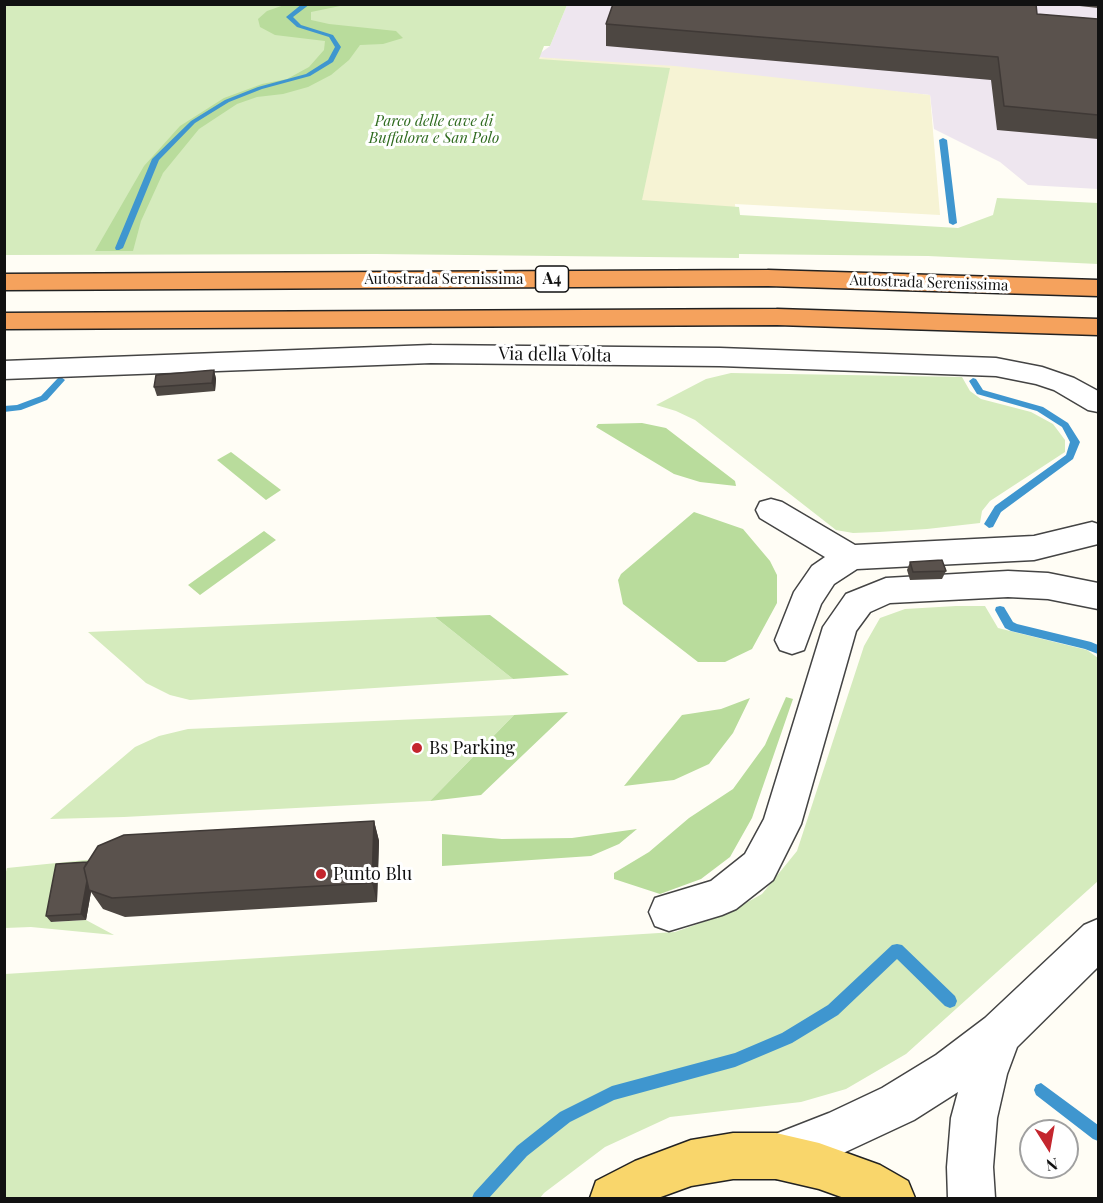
<!DOCTYPE html>
<style>
body{margin:0}
#map{position:relative;width:1103px;height:1203px;overflow:hidden;background:#fffdf5;font-family:"Playfair Display",serif}
canvas{display:block}
.frame{position:absolute;inset:0;border:6px solid #111;pointer-events:none}
.north{position:absolute;left:1019px;top:1119px;width:60px;height:60px;box-sizing:border-box;background:#fff;border:2px solid #a0a0a0;border-radius:50%;rotate:169deg;font-size:16px;font-weight:700;line-height:24px;text-align:center;color:#111}
.north::after{content:'';display:block;margin:auto;width:21px;height:27px;background:#c4262e;clip-path:polygon(50% 0,100% 100%,50% 72%,0 100%)}
</style>
<div id="map">
<canvas width="1103" height="1203"></canvas>
<div class="frame"></div>
<div class="north">N</div>
</div>
<script>
const g = document.querySelector('canvas').getContext('2d');
g.lineJoin = 'round';
function paint(path, color) { g.fillStyle = color; g.fill(path, 'evenodd'); }
const shape = rows => new Path2D(rows.map(r => 'M' + r).join(''));
function stroke(path, color, width, dash) { g.strokeStyle = color; g.lineWidth = width; g.lineCap = dash ? 'butt' : 'round'; g.setLineDash(dash || []); g.stroke(path); }
function drawText(font, color, halo, rows, align = 'center') {
  g.font = font + ' "Playfair Display",serif'; g.lineWidth = 6; g.setLineDash([]); g.textBaseline = 'middle'; g.strokeStyle = halo; g.fillStyle = color; for (const [text, x, y, turn = 0] of rows) {
    g.save(); g.translate(x, y); g.rotate((+turn || 0) * Math.PI / 180); g.textAlign = isNaN(turn) ? turn : align; if (halo) g.strokeText(text, 0, 0); g.fillText(text, 0, 0); g.restore();
  }
}
paint(shape([
 [567,5,1098,5,1098,189,1028,185,1000,162,934,129,930,95,535,57,550,46]
]), '#eee6ef');
paint(shape([
 [535,57,675,66,930,95,940,215,735,204,736,215,401,250]
]), '#f6f3d4');
paint(shape([
 [5,4,567,5,550,46,544,46,539,59,670,68,642,200,739,207,740,215,958,228,993,215,997,198,1098,203,1098,264,928,256,739,254,739,258,375,254,5,255],
 [731,373,962,377,970,391,981,399,1031,412,1053,424,1065,440,1065,452,990,501,982,511,980,523,927,529,879,532,853,533,836,530,695,420,676,411,656,405,706,379],
 [956,606,985,606,998,628,1087,650,1098,658,1098,881,906,1054,846,1089,801,1102,670,1117,605,1147,544,1193,540,1198,5,1198,5,974,675,932,726,914,762,894,797,851,864,646,880,618,905,609],
 [435,617,513,679,190,700,170,695,146,683,88,632],
 [514,715,430,801,124,817,50,819,135,747,159,736,188,729],
 [126,856,52,922,86,920,114,935,31,927,5,928,4,879,7,868]
]), '#d5ebbd');
paint(shape([
 [287,4,345,5,311,12,311,20,329,24,396,31,403,38,383,44,360,45,349,60,331,75,308,87,283,94,257,97,237,104,199,129,163,173,141,221,133,251,95,251,144,166,180,126,224,98,262,84,287,79,309,67,324,50,325,41,275,35,260,27,258,19,267,11],
 [642,423,666,428,735,481,736,486,700,482,674,474,596,427,598,424],
 [231,452,281,490,266,500,217,460],
 [694,512,743,529,770,561,777,575,777,603,752,649,725,662,698,662,623,604,618,580,621,574],
 [264,531,276,540,200,595,188,585],
 [490,615,569,675,513,679,435,617],
 [786,697,793,699,752,818,730,857,701,879,660,894,614,879,614,873,649,852,689,818,733,789,765,745],
 [750,698,733,733,709,764,674,780,624,786,682,715,721,709],
 [568,712,481,795,430,801,514,715],
 [637,829,619,844,591,856,442,866,442,834,502,839,572,838]
]), '#b9dc9c');
paint(shape([
 [302,4,310,4,293,17,301,25,333,35,341,47,333,62,310,76,262,89,229,102,195,123,159,160,123,248,119,250,116,250,115,248,152,159,191,121,225,100,258,87,306,74,328,60,335,47,329,37,297,27,286,17,302,4],
 [943,138,947,140,957,223,953,225,949,223,939,140,943,138],
 [61,377,65,380,47,400,21,410,4,412,4,406,17,405,41,396,58,378,61,377],
 [973,378,976,379,983,390,1043,407,1068,423,1080,442,1073,459,1001,512,993,527,989,528,984,524,995,506,1066,455,1070,442,1062,427,1037,411,977,394,969,381,973,378],
 [1000,606,1004,607,1013,622,1017,624,1091,642,1098,645,1098,654,1085,649,1011,631,1005,628,995,610,996,607,1000,606],
 [897,944,902,945,955,996,957,1001,955,1006,950,1008,945,1006,897,959,838,1015,792,1043,735,1067,614,1100,570,1122,527,1156,489,1198,472,1198,474,1193,517,1146,560,1112,612,1086,735,1053,782,1033,828,1005,892,945,897,944],
 [1041,1083,1098,1125,1098,1141,1093,1139,1036,1095,1034,1090,1036,1085,1041,1083]
]), '#3f96cf');
const minor = shape([
 [431,345,720,348,996,358,1042,367,1074,378,1098,391,1098,412,1088,410,1054,390,1036,384,996,376,720,366,431,363,4,379,4,361,431,345],
 [771,499,782,502,855,545,1034,536,1092,522,1098,524,1098,544,1034,560,857,569,834,584,821,604,804,650,792,654,780,650,775,640,794,592,812,566,825,557,760,518,756,510,760,502,771,499],
 [1008,571,1048,573,1098,583,1098,609,1048,599,1008,597,890,603,870,612,856,631,801,824,773,880,736,909,722,915,669,931,655,926,649,912,655,898,711,881,745,854,764,819,823,627,846,594,886,578,1008,571],
 [1098,919,1098,967,1017,1047,1007,1074,997,1118,993,1167,995,1198,948,1198,947,1167,951,1118,958,1092,914,1120,839,1155,776,1179,760,1172,753,1156,760,1140,829,1113,882,1088,936,1055,985,1018,1084,925,1098,919]
]);
const major = shape([
 [733,1133,776,1133,819,1143,880,1165,908,1181,915,1198,844,1198,819,1189,776,1179,733,1179,691,1186,658,1198,590,1198,596,1181,635,1161,691,1140,733,1133]
]);
const highway = shape([
 [768,270,1098,280,1098,296,768,286,4,290,4,274,768,270],
 [777,309,1098,319,1098,335,777,325,4,329,4,313,777,309]
]);
stroke(minor, '#444', 3);
stroke(major, '#222', 3);
stroke(highway, '#222', 3);
paint(minor, '#fff');
paint(major, '#f9d66b');
paint(highway, '#f5a25d');
paint(shape([
 [1061,4,1098,4,1098,8],
 [1037,14,1098,19,1098,139,997,130,991,80,606,46,606,24],
 [214,370,216,379,215,391,157,396,154,387],
 [910,562,946,571,942,579,910,580,907,570],
 [374,821,379,841,377,902,125,917,103,909,91,892,86,920,51,922,46,916,87,862]
]), '#4d4742');
paint(shape([
 [214,370,216,379,215,391,212,383],
 [374,821,379,841,377,902,372,883],
 [90,862,89,890,91,892,86,920,81,914]
]), '#3f3936');
const building = shape([
 [613,4,1036,4,1037,14,1098,19,1098,115,1004,106,998,57,606,24,613,4],
 [214,370,212,383,154,387,156,375,214,370],
 [942,560,946,571,913,572,910,562,942,560],
 [374,821,372,883,112,898,89,890,84,868,98,846,124,835,374,821],
 [87,862,84,868,87,881,81,914,46,916,56,864,87,862]
]);
paint(building, '#5a524d');
stroke(building, '#3f3936', 1.5);
for (const [x, y, r, color] of [
 [417,748,6,"#c4262e"],
 [321,874,6,"#c4262e"]
]) { const dot = new Path2D(); dot.arc(x, y, r, 0, 2 * Math.PI); g.fillStyle = color; g.fill(dot); stroke(dot, '#fff', 2); }
drawText('italic 15px', '#2f6b1f', '#fff', [
 ["Parco delle cave di",434,121],
 ["Buffalora e San Polo",434,138]
]);
drawText('15px', '#111', '#fff', [
 ["Autostrada Serenissima",444,279],
 ["Autostrada Serenissima",929,283,2]
]);
for (const [x, y, w] of [
 [552,279,33]
]) { const box = new Path2D(); box.roundRect(x - w / 2, y - 13, w, 26, 4.5); g.fillStyle = '#fff'; g.fill(box); stroke(box, '#111', 1.5); }
drawText('bold 16px', '#111', null, [
 ["A4",552,279]
]);
drawText('18px', '#111', '#fff', [
 ["Via della Volta",555,355,1]
]);
drawText('18px', '#111', '#fff', [
 ["Bs Parking",429,748],
 ["Punto Blu",333,874]
], 'left');
</script>
